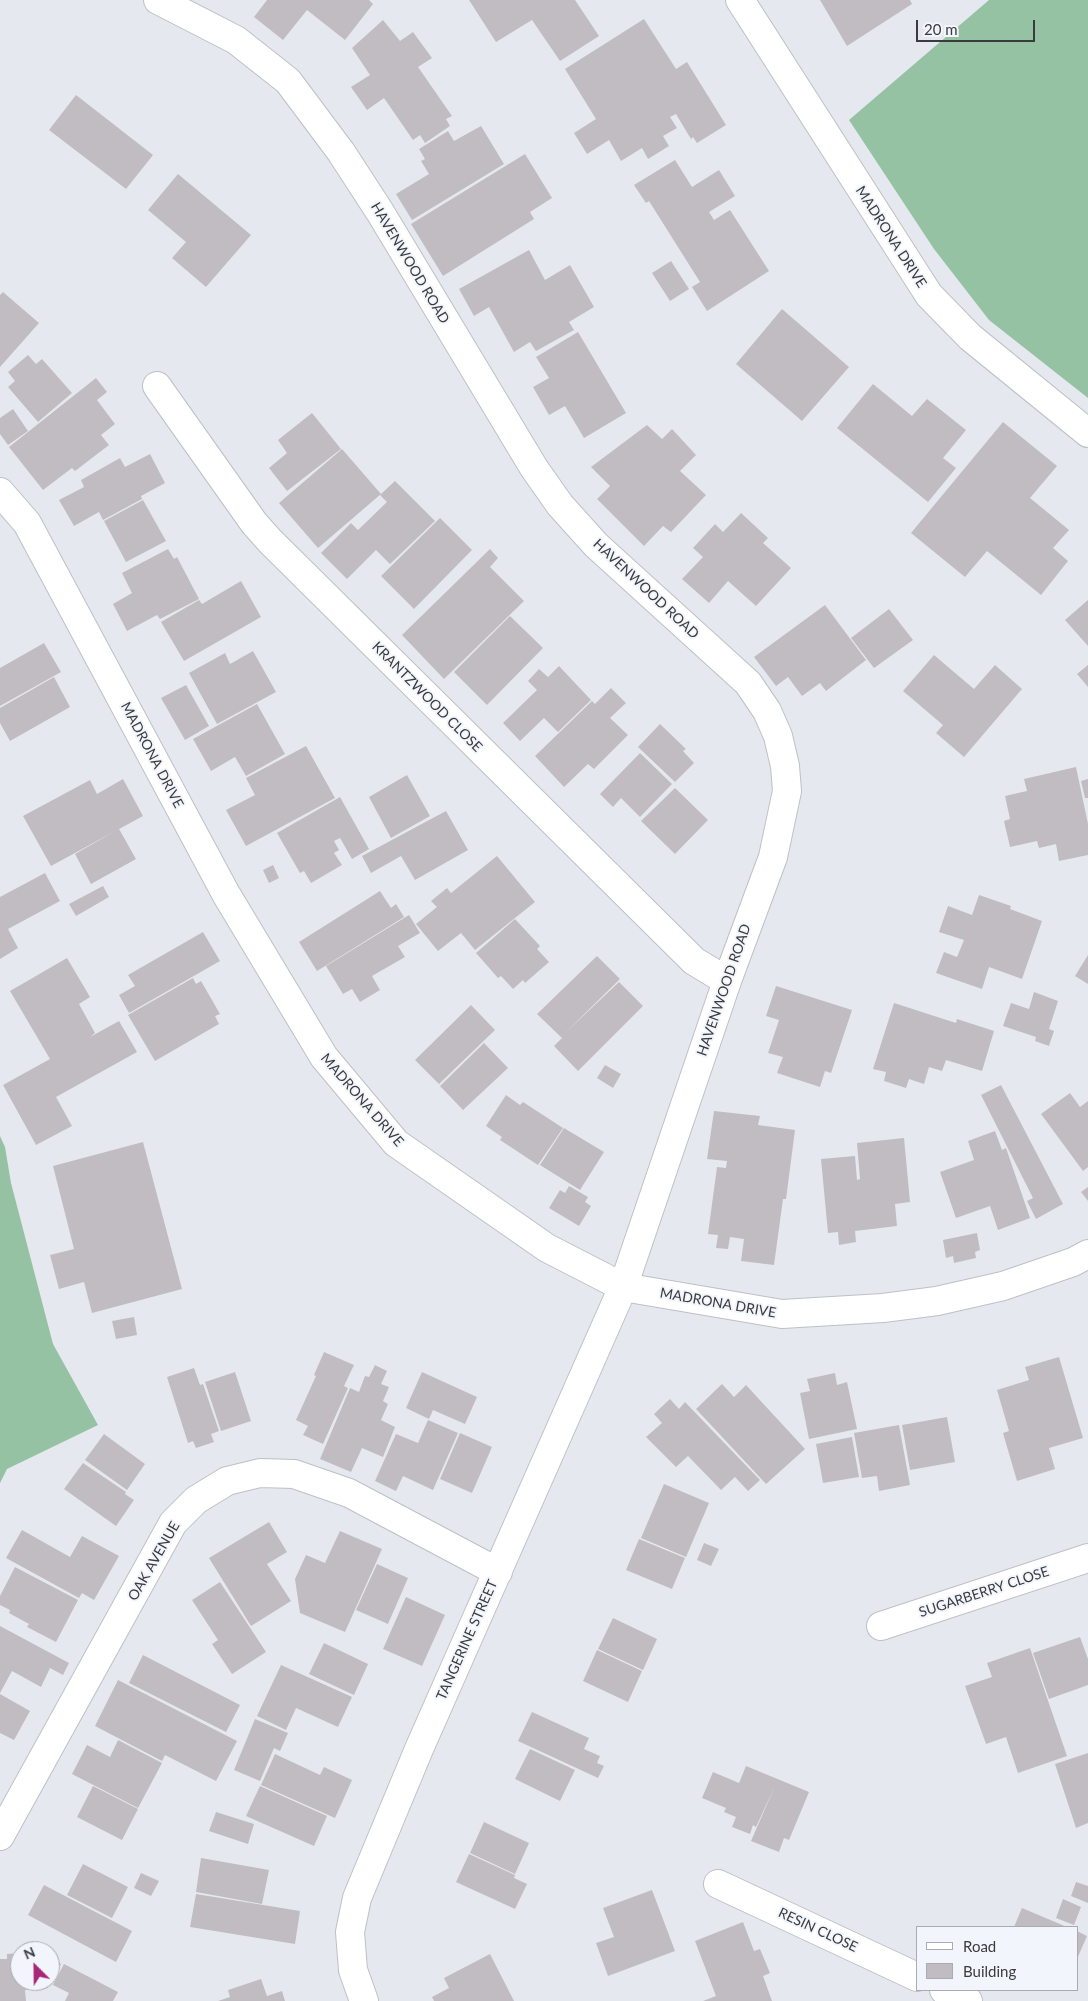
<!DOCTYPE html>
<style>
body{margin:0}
#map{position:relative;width:1088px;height:2001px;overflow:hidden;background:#e5e9ef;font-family:Lato,sans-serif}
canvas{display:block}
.legend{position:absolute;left:916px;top:1926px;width:162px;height:65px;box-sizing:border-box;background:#f2f6fc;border:1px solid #a8abb0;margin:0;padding:6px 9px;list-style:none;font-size:15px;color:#3a3b3d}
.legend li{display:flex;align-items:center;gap:10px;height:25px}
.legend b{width:25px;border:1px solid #a8abb0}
.north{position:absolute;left:10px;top:1941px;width:50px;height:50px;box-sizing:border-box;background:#f2f6fc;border:1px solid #a8abb0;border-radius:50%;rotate:337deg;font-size:14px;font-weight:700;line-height:20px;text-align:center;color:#3a3b3d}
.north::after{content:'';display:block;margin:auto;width:18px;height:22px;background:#a82776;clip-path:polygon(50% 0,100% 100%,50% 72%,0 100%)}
.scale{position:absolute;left:916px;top:20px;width:119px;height:22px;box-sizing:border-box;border:2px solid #3a3b3d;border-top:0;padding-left:6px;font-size:15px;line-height:18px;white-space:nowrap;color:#3a3b3d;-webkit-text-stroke:4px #f2f6fc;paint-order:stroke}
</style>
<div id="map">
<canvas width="1088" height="2001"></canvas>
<ul class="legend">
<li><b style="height:6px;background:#fff"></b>Road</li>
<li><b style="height:14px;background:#c0bcc2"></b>Building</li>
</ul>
<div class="north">N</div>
<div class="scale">20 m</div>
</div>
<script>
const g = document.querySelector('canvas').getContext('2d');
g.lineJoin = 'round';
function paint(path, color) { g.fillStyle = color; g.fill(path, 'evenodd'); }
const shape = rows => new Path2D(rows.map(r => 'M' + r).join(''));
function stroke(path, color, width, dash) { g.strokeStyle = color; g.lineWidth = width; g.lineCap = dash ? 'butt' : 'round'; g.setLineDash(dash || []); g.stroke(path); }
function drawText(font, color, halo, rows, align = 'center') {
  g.font = font + ' Lato,sans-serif'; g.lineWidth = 4; g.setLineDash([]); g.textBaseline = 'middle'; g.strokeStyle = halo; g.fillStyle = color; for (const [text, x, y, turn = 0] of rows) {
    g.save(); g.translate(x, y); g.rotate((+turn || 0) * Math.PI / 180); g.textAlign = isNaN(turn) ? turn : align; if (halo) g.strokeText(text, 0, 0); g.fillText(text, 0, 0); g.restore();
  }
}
paint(shape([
 [989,0,1088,0,1088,398,989,320,934,249,849,120],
 [0,1136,5,1147,11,1183,53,1344,98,1425,7,1469,0,1483]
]), '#96c2a4');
paint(shape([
 [267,0,369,0,373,4,345,40,307,10,283,40,254,17],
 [469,0,575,0,599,36,560,61,532,20,496,42],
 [820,0,910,0,912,4,847,46],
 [644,19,676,69,687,62,726,125,697,143,693,137,691,139,676,114,670,117,677,128,663,136,669,146,648,159,642,148,621,161,609,140,587,154,574,133,596,119,565,69],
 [383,20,400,41,413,32,432,58,418,67,452,116,446,119,450,126,425,143,420,135,413,140,384,98,367,110,351,87,370,75,352,48],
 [76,95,153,155,126,189,49,130],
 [481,126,504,164,412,220,396,194,429,174,421,161,425,159,419,149,448,131,454,141],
 [525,154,552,198,530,212,534,219,443,276,411,224],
 [675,160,692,187,719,170,735,196,709,212,714,220,730,210,769,271,707,311,692,287,700,282,649,201,646,203,634,185],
 [178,174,251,235,206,287,172,258,186,242,148,210],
 [529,250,545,280,570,265,594,307,569,322,574,330,536,351,530,342,514,352,489,307,474,316,459,289],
 [671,261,689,289,670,301,652,273],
 [3,292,39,323,0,367,0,295],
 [782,309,849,367,802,421,736,364],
 [578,332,626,413,584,438,565,406,549,415,533,387,549,378,536,357],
 [28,355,36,364,42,359,72,393,38,422,8,387,15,381,8,372],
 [96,378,107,392,97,400,115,424,101,435,109,445,75,471,72,468,43,490,9,447],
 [873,384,912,416,927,399,966,430,943,458,956,468,928,502,837,428],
 [13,409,28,431,8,445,0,434,0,418],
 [312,413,341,449,287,491,269,468,287,453,278,440],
 [1003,422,1057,466,1030,498,1069,530,1053,548,1068,561,1041,595,987,551,965,577,911,533],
 [647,425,662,439,672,429,696,455,680,471,706,495,671,532,663,526,644,546,597,499,610,486,591,467],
 [342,449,381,494,318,548,279,503],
 [150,454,165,483,141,496,142,499,103,520,99,512,74,526,59,500,84,487,81,480,120,458,125,467],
 [395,481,435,521,390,564,376,550,347,579,321,553,351,523,358,530,387,502,380,495],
 [143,500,166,541,126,562,104,521],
 [741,513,768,538,763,543,791,568,756,606,728,581,709,603,682,579,703,557,693,548,715,524,723,532],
 [440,518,472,550,414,609,381,576],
 [168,549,174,559,177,557,199,599,160,619,157,615,127,631,113,604,132,593,122,573],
 [490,549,498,558,490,567,524,601,444,679,402,635],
 [241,581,261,617,184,661,161,622,199,600,202,604],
 [1088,600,1088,646,1065,620],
 [825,605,866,660,826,691,820,683,802,696,788,677,776,686,754,657],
 [889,609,913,640,874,668,851,638],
 [510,616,543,648,487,705,454,672],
 [44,643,61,672,0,706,0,668],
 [253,651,276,692,217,724,189,673,225,653,230,664],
 [934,655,974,689,995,665,1022,689,964,757,936,733,943,725,903,691],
 [1088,665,1088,687,1077,674],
 [559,666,591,700,558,732,544,718,520,741,503,723,537,690,528,681,539,669,548,677],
 [54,677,70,707,10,741,0,723,0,708],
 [186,685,209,726,185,740,161,698],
 [611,688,626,703,610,718,628,735,594,769,588,764,564,787,535,756,592,701,595,704],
 [257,704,285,754,246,776,235,757,211,771,193,739],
 [660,724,686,749,683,751,694,763,675,782,638,747],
 [306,746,335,798,246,846,226,810,255,795,246,778],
 [640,753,672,784,640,817,621,798,613,807,600,794],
 [1076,767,1088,824,1088,855,1059,861,1056,844,1039,848,1037,841,1010,847,1004,821,1010,819,1005,796,1027,791,1024,779],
 [407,775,430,816,391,838,369,797],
 [123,779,143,816,51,866,23,816,90,780,97,794],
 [1088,779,1088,798,1085,798,1081,781],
 [675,788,708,820,675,854,641,821],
 [340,797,369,849,352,859,340,838,334,841,339,850,334,853,342,865,311,883,304,871,300,873,277,833],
 [446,811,468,850,415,880,401,856,371,873,362,856],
 [119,829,136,859,91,884,75,854],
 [497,856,535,902,475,950,461,933,438,951,416,924,437,907,431,901,447,888,451,893],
 [273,865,279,878,269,883,263,870],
 [45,873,60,901,8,929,18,948,0,959,0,897],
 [103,886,109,897,76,916,69,904],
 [380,891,391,908,396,904,404,917,317,971,299,942],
 [979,895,1011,906,1010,909,1042,921,1022,979,989,967,982,989,936,973,944,952,957,957,964,940,939,932,948,906,972,915],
 [409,915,420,933,398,946,405,957,372,976,380,990,360,1002,352,989,343,994,326,966],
 [515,919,540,946,537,949,549,962,525,983,523,980,513,989,501,976,498,978,476,953],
 [203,932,220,961,129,1013,119,995,135,986,128,975],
 [1088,955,1088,984,1075,976],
 [597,956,620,979,563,1035,619,982,643,1006,578,1071,554,1046,562,1038,537,1014],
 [67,958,90,997,79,1004,95,1033,90,1037,119,1021,137,1052,56,1097,72,1126,36,1145,3,1085,50,1059,10,991],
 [193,978,196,984,201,981,220,1014,215,1016,219,1024,155,1061,128,1015],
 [776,986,852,1010,831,1073,825,1071,820,1087,777,1073,783,1057,768,1053,779,1020,766,1016],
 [1034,992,1058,1001,1049,1029,1054,1031,1049,1046,1035,1041,1036,1037,1003,1026,1011,1003,1029,1009],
 [894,1003,956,1023,957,1019,994,1031,982,1071,946,1060,942,1071,929,1067,924,1084,909,1079,906,1088,884,1081,886,1072,873,1069],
 [471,1005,495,1030,439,1084,415,1060],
 [484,1043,508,1068,463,1110,440,1086],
 [605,1065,621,1074,613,1088,597,1078],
 [1001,1085,1063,1204,1036,1219,1027,1201,1033,1198,981,1095],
 [1070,1093,1080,1107,1088,1101,1088,1167,1083,1171,1041,1114],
 [506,1095,520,1105,523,1102,563,1128,538,1165,500,1140,502,1137,486,1126],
 [714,1111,760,1116,758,1125,795,1130,786,1199,783,1199,774,1265,741,1261,744,1239,730,1237,728,1249,716,1248,718,1235,708,1234,717,1167,726,1168,727,1161,707,1159],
 [564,1128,604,1152,580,1190,540,1165],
 [995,1131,1002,1150,1006,1148,1030,1218,998,1230,990,1206,956,1218,940,1172,974,1160,968,1141],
 [904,1138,910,1202,895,1204,897,1226,855,1231,856,1242,839,1245,838,1232,828,1233,821,1159,855,1156,857,1180,860,1179,857,1143],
 [143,1142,182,1289,92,1313,84,1282,59,1289,50,1255,74,1249,53,1166],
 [569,1186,588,1197,585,1202,591,1206,579,1226,549,1208,560,1190,565,1193],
 [1088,1187,1088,1201,1081,1192],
 [977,1233,980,1250,975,1252,976,1258,954,1263,953,1256,946,1258,943,1240],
 [134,1317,137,1335,116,1339,112,1321],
 [324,1352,354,1365,344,1386,348,1388,323,1444,303,1435,308,1426,296,1420,316,1376,314,1375],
 [1059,1357,1083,1438,1049,1448,1055,1469,1017,1481,1003,1433,1009,1431,997,1390,1029,1380,1025,1367],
 [375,1365,387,1371,381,1384,389,1387,383,1401,388,1404,381,1420,395,1427,383,1457,362,1448,351,1472,320,1459,350,1388,359,1392,365,1376,369,1377],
 [194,1368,200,1385,203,1384,219,1431,211,1434,214,1442,196,1448,193,1441,188,1443,167,1377],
 [235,1372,251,1421,221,1431,205,1382],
 [422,1372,477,1397,465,1424,433,1410,429,1419,406,1408],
 [835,1373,837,1385,847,1382,857,1429,809,1439,800,1393,810,1391,807,1379],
 [722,1384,734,1397,746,1385,805,1449,766,1484,696,1409],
 [670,1399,679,1409,685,1402,760,1480,748,1491,735,1477,721,1490,688,1456,676,1467,646,1437,662,1423,654,1414],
 [947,1417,955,1462,910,1470,902,1425],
 [428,1420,458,1433,433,1490,403,1476,396,1491,375,1481,396,1434,418,1443],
 [899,1425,910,1485,879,1491,877,1476,862,1478,854,1433],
 [460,1433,492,1447,472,1493,440,1479],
 [104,1434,145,1464,127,1490,85,1460],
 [852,1437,859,1477,823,1483,816,1444],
 [83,1463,126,1492,125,1494,134,1500,116,1526,64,1489],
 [664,1484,709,1503,686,1557,641,1538],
 [269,1522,287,1552,267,1564,291,1601,251,1626,209,1558],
 [22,1530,70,1557,82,1536,119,1556,94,1600,82,1593,79,1598,6,1558],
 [340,1531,382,1549,345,1632,300,1613,295,1579,306,1555,325,1563],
 [639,1539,685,1558,672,1589,626,1570],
 [704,1543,719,1549,711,1566,697,1560],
 [377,1564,408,1578,388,1624,356,1610],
 [15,1567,78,1600,56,1642,27,1627,29,1624,9,1613,10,1610,0,1605,0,1596],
 [220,1582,266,1652,232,1674,212,1644,218,1640,192,1600],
 [406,1597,445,1615,422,1666,383,1649],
 [613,1618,657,1639,643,1670,598,1649],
 [0,1626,69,1663,63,1675,50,1668,41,1687,12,1671,0,1693],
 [1080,1637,1088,1659,1088,1685,1049,1699,1033,1653],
 [324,1643,368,1664,354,1695,309,1674],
 [1030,1648,1067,1756,1018,1773,1006,1737,986,1744,965,1686,992,1677,987,1663],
 [597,1650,642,1671,628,1702,583,1681],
 [143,1655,240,1705,226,1732,129,1683],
 [281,1665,352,1697,338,1727,296,1708,286,1730,257,1716],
 [118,1680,237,1741,216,1781,165,1755,162,1761,95,1726],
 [0,1694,30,1711,14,1740,0,1733],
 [532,1712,589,1738,584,1749,600,1756,597,1763,604,1766,598,1778,518,1741],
 [255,1719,288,1733,280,1751,274,1748,260,1781,234,1770],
 [118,1740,162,1763,138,1808,72,1774,87,1745,110,1757],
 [530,1749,575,1770,560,1801,515,1779],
 [1088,1753,1088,1823,1076,1828,1055,1764],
 [275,1754,320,1775,324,1767,352,1780,335,1818,261,1785],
 [746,1766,809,1792,789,1840,784,1838,779,1852,751,1841,775,1786,756,1827,753,1825,750,1834,732,1827,736,1817,724,1812,726,1808,702,1798,713,1772,739,1783],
 [93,1786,138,1809,122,1840,77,1817],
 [260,1786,327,1816,314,1846,246,1816],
 [216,1812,254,1824,248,1844,209,1831],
 [484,1822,529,1843,515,1874,470,1853],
 [469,1854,515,1875,514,1878,527,1884,515,1909,456,1882],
 [201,1858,269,1870,262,1904,196,1892],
 [83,1864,128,1887,112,1918,67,1895],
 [141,1873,159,1881,151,1896,134,1888],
 [1076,1882,1088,1886,1088,1903,1071,1896],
 [44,1885,132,1931,116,1962,28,1915],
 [652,1890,675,1951,608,1976,596,1943,614,1937,603,1908],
 [196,1894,300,1911,295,1944,190,1927],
 [1063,1899,1081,1907,1074,1925,1056,1918],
 [1022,1908,1067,1927,1014,1927],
 [743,1922,754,1951,760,1949,770,1973,763,1976,772,2001,703,2001,716,1996,695,1941],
 [1077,1931,1087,1936,1077,1959],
 [20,1953,20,1981,48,1981,48,1988,25,1990,26,2001,0,2001,0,1959,7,1959,7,1954],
 [490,1954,514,2001,434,2001,432,1997,449,1988,444,1978],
 [50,1958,61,1964,52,1981,50,1980],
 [64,1964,118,1992,113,2001,65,2001,69,1993,53,1985],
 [261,1979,267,1996,282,1991,285,2001,218,2001,230,1997,228,1990]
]), '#c0bcc2');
const minor = shape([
 [158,0,236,40,288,81,341,152,380,212,534,468,560,505,596,545,748,683,767,711,778,736,785,766,787,791,773,857,727,981,623,1287,419,1749,357,1898,350,1932,353,1970,364,2001],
 [740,0,929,295,970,337,1088,433],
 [157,386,254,523,270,541,694,961,727,981],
 [0,492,27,523,226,894,324,1057,396,1143,547,1248,623,1287,782,1314,883,1308,937,1301,1003,1286,1073,1262,1088,1254],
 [881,1626,1088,1558],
 [0,1836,173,1523,196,1500,227,1481,260,1473,294,1474,349,1493,498,1572],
 [718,1884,917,1977],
 [944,1990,968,2001]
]);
stroke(minor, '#bdc0c6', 30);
stroke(minor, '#fff', 28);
drawText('14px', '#3a3b3d', '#f2f6fc', [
 ["MADRONA DRIVE",891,237,57],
 ["HAVENWOOD ROAD",410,263,59],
 ["HAVENWOOD ROAD",646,589,43],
 ["KRANTZWOOD CLOSE",427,697,45],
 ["MADRONA DRIVE",152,755,62],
 ["HAVENWOOD ROAD",724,990,-71],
 ["MADRONA DRIVE",362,1100,49],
 ["MADRONA DRIVE",718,1303,10],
 ["OAK AVENUE",154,1561,-60],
 ["SUGARBERRY CLOSE",984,1592,-18],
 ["TANGERINE STREET",467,1640,-66],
 ["RESIN CLOSE",818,1930,25]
]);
</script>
